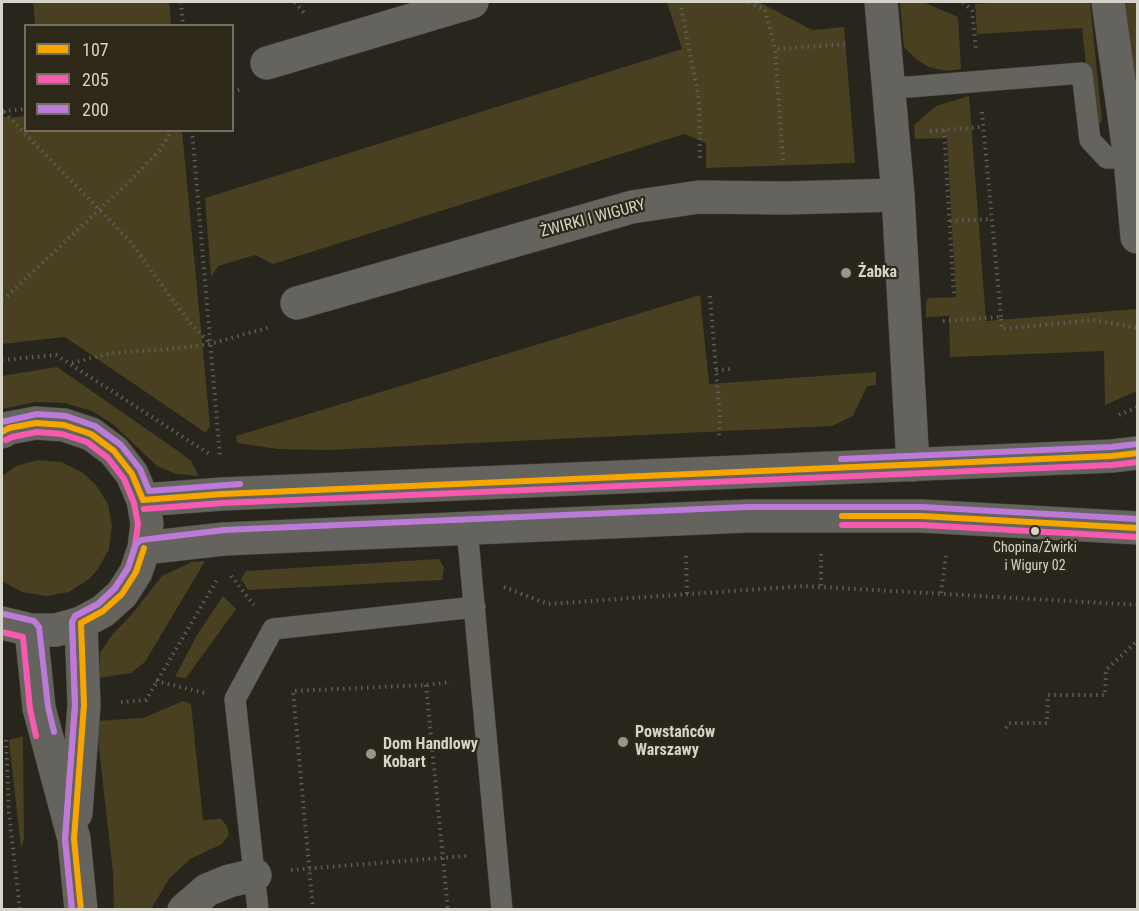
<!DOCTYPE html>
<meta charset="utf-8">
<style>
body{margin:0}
#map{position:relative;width:1139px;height:911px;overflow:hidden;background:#28251d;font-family:"Roboto Condensed",sans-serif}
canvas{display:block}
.frame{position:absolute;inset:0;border:3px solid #d6d4c9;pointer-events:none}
.legend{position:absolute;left:24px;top:24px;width:210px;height:108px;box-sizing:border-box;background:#2d2818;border:2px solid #716d5f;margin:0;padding:8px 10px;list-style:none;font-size:18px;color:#d6d4c9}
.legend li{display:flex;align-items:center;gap:12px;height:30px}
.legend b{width:30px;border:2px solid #716d5f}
</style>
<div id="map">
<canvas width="1139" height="911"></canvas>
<div class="frame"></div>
<ul class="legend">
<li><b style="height:8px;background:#f7a600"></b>107</li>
<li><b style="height:8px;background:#f75aaf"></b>205</li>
<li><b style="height:8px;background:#bd7bd9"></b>200</li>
</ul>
</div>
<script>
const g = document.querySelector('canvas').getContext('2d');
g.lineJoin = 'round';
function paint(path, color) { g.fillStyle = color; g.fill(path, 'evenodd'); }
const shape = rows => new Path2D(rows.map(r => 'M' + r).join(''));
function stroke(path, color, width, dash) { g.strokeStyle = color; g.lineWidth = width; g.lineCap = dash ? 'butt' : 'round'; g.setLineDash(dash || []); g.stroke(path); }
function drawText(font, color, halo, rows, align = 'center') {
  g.font = font + ' "Roboto Condensed",sans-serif'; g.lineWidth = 4.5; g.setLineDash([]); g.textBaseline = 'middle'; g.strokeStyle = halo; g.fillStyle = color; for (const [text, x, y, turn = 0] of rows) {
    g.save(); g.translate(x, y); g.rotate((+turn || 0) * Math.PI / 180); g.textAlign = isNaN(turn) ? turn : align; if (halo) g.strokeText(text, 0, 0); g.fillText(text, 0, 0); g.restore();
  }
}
paint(shape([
 [33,2,169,2,171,25,35,25],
 [667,2,759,2,812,30,844,27,855,163,706,168,706,143,684,134,273,264,255,255,218,266,211,277,205,198,682,49],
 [900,2,923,2,958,17,961,69,946,71,929,67,917,60,904,47],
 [1006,2,1090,2,1102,121,1099,124,1092,121,1082,28,977,34,975,4],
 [1123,2,1137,2,1137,104],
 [969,96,986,321,1137,309,1137,391,1105,405,1104,351,950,357,949,316,926,317,926,302,929,298,956,297,947,138,915,139,914,125,936,106],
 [2,116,7,118,25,116,26,130,182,131,210,425,206,433,65,337,2,344],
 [700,295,709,384,876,372,876,385,867,386,853,416,832,426,326,450,278,449,237,443,236,436],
 [57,367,178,451,191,461,199,476,176,474,157,466,114,425,92,411,64,403,35,402,2,409,2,376],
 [38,460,61,462,82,472,96,485,108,504,112,526,109,549,98,569,89,579,69,592,46,596,22,592,2,581,2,476,16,466],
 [439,559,444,568,442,580,248,590,241,579,246,571],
 [205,561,145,662,131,673,99,678,100,653,112,635,132,614,162,576,192,562],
 [223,596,236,609,186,678,175,677,197,635],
 [183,701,191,704,203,820,221,819,227,826,229,835,222,844,190,859,169,879,151,909,114,909,113,873,96,721,143,718],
 [23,736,24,839,21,848,9,740]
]), '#484020');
const service = shape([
 [889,87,909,87,1082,73,1090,140,1107,158,1138,158],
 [467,528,502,910],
 [258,910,235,699,273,629,475,607]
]);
const minor = shape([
 [881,2,898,195,913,465],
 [1108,2,1130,159,1137,237],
 [267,63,472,2],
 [297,303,632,207,699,197,785,198,898,195]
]);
const secondary = shape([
 [2,432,9,428,36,423,64,425,91,434,114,451,132,474,143,500,147,524,144,548,136,572,122,594,103,611,81,623,56,630,31,630,2,623],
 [143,500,222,494,1112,456,1138,453],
 [144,548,224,539,747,516,921,516,1138,528],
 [31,630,39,708,74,839,81,910],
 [76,813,84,705,81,623],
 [184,910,207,890,229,881,255,875]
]);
stroke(service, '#43413a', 22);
stroke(minor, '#43413a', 34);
stroke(secondary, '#43413a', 34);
stroke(shape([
 [181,2,183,26],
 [295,2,304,13],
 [680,2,699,100,700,160],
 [749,2,765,10,775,49],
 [963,2,972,11,976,50],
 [232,92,242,89],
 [3,111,26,109],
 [4,112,129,240,189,322,210,343],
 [982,112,1001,317],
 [192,130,220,456],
 [944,130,954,296],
 [930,131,983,127],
 [783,160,775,49,849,44],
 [950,221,991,219],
 [710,296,720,418,719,436],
 [2,299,6,297,131,180,160,150,172,130],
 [943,321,1001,317,1002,329,1093,320,1138,328],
 [2,360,56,355,211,455],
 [72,363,112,353,182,348,210,344,270,327],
 [716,370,731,369],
 [1119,415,1138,407],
 [821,554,821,586],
 [686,556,687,594],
 [231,576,254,605],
 [504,587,548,604,804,586,1138,605],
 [941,593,946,556],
 [156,681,205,693],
 [426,685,448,910],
 [121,702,146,700,218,578],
 [1006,728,1009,723,1047,723,1048,695,1105,695,1106,670,1138,640],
 [6,740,9,813,20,910],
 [291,870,466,856],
 [313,910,293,691,426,685,451,682]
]), '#5f5d58', 4, [1.5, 4.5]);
stroke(service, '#65635d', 21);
stroke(minor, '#65635d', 33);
stroke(secondary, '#65635d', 33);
stroke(shape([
 [2,432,9,428,36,423,64,425,91,434,114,451,132,474,143,500],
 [143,500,222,494,1112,456,1138,453],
 [842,516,921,516,1138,528],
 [81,623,103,611,122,594,136,572,144,548],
 [81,910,74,839,84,705,81,623]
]), '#f7a600', 6);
stroke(shape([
 [6,440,12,437,37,432,62,434,87,442,108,458,124,479,134,503,138,524,135,546,128,568,115,588,98,604,75,616,72,622,75,705,65,839,72,910],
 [144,509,223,503,1112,465,1138,462],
 [842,525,921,525,1138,537],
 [2,632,23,637,30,709,36,736]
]), '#f75aaf', 6);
stroke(shape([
 [2,422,37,414,66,416,95,426,121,445,140,469,149,491,240,484],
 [841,459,1111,447,1137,444],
 [4,614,34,621,39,627,48,707,54,732],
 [72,910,65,839,75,705,72,622,75,616,98,604,115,588,128,568,136,544,141,540,224,530,747,507,921,507,1138,519]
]), '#bd7bd9', 6);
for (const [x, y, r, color] of [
 [846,273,6,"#99978d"],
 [1035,531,5,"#d6d4c9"],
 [623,742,6,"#99978d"],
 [371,754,6,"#99978d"]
]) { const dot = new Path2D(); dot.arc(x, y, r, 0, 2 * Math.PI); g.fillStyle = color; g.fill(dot); stroke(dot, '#2d2818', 2); }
drawText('14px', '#d6d4c9', '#2d2818', [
 ["Chopina/Żwirki",1035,548],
 ["i Wigury 02",1035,566]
]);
drawText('16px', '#d6d4c9', '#2d2818', [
 ["ŻWIRKI I WIGURY",593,219,-15]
]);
drawText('bold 16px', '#d6d4c9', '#2d2818', [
 ["Żabka",858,273],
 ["Powstańców",635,733],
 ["Warszawy",635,751],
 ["Dom Handlowy",383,745],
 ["Kobart",383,763]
], 'left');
</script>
